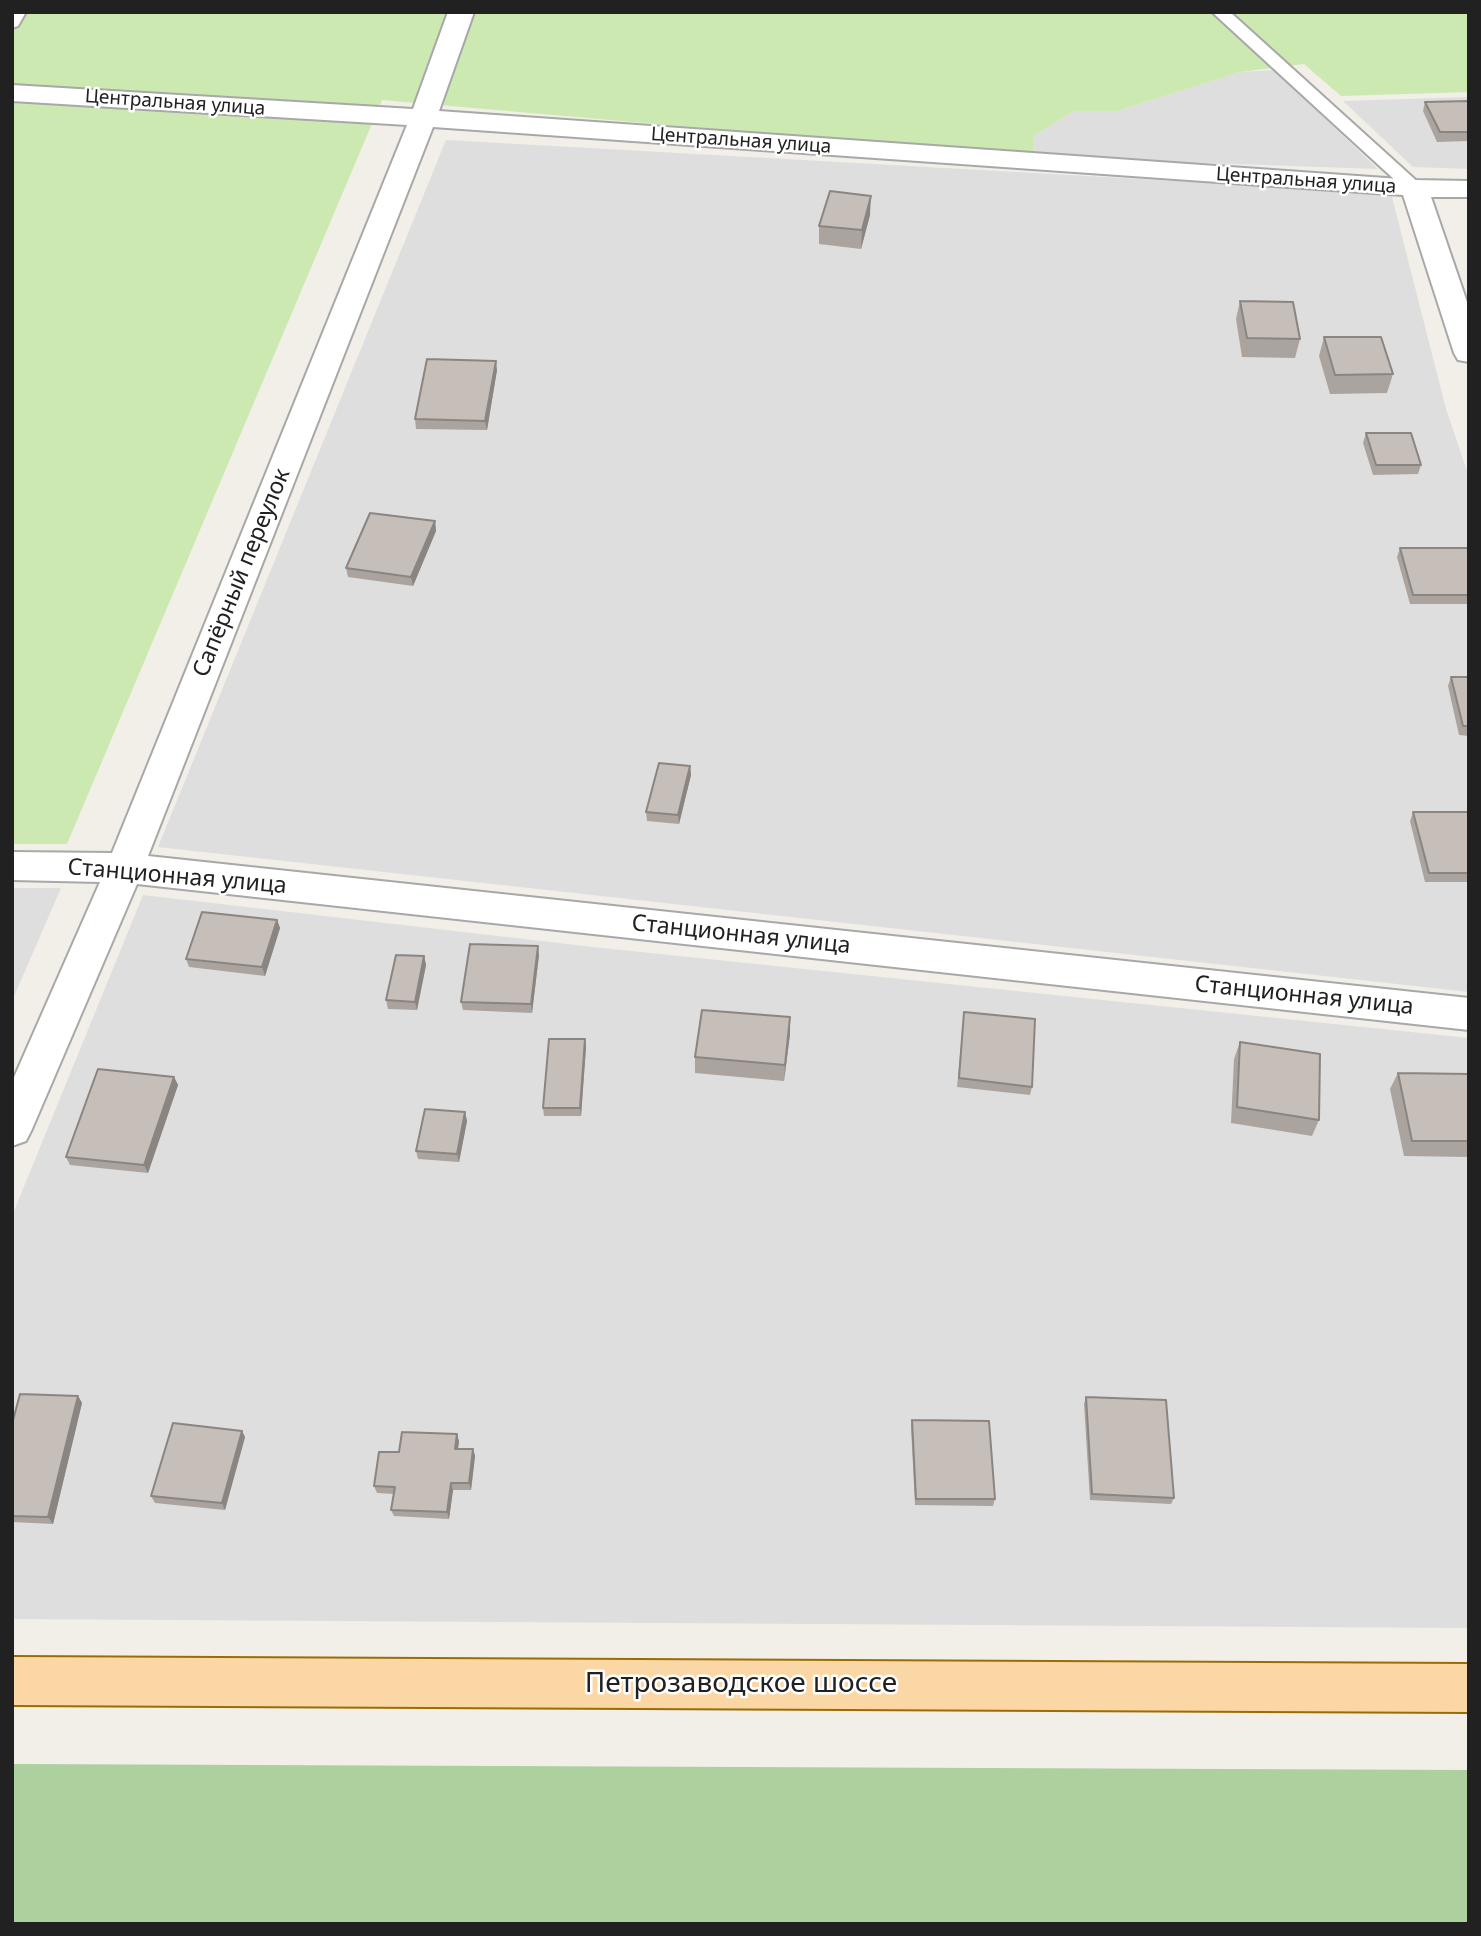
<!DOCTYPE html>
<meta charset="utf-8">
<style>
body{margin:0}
#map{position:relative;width:1481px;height:1936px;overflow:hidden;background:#f1efe8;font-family:"Noto Sans",sans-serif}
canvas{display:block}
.frame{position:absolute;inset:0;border:14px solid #212121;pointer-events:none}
</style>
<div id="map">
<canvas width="1481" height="1936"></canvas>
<div class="frame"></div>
</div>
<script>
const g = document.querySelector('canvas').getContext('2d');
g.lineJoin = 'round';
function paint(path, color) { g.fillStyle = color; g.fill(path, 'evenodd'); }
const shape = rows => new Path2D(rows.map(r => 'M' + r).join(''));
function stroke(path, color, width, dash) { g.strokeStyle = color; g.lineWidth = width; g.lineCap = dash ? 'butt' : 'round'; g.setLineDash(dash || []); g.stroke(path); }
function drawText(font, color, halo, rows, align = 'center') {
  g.font = font + ' "Noto Sans",sans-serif'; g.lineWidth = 5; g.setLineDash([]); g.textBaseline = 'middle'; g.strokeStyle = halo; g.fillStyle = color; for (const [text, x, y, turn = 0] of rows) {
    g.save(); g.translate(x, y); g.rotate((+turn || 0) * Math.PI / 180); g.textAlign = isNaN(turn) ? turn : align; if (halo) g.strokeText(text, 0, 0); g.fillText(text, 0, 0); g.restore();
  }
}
paint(shape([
 [1274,70,1378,169,1033,157,1033,136,1074,111,1117,111,1240,72],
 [1469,97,1469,169,1413,167,1343,101],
 [446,140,1391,193,1446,409,1469,477,1469,992,158,847],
 [12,888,61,888,12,1001],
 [143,895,602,948,1469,1038,1469,1628,12,1619,12,1216]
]), '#dfdede');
paint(shape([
 [12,12,1469,12,1469,92,1341,96,1304,64,1240,72,1117,111,1074,111,1033,136,1033,157,382,100,67,844,12,844]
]), '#cbe9b0');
paint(shape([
 [12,1764,1469,1770,1469,1924,12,1924]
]), '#acd09e');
const service = shape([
 [12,12,26,12,18,26,12,28,12,12],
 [1212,12,1230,12,1420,184,1423,188,1420,192,1408,192,1212,12]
]);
const minor = shape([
 [448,12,474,12,439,111,1414,180,1469,181,1469,197,1431,197,1469,308,1469,362,1458,360,1454,353,1403,195,433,127,148,856,1469,998,1469,1030,137,884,32,1129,26,1141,12,1146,12,1082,100,882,12,880,12,852,112,853,407,125,12,101,12,85,413,109,448,12]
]);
const primary = shape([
 [12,1657,1469,1664,1469,1712,12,1705,12,1657]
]);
stroke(service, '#a8a8a8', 4);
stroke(minor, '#a8a8a8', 4);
stroke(primary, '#9b6c03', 4);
paint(service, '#fff');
paint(minor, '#fff');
paint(primary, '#fad7a5');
paint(shape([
 [1469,101,1469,141,1437,142,1423,111,1425,102],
 [870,215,861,249,819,244,819,226],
 [1240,301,1300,339,1295,358,1242,357,1236,319],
 [1324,337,1393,374,1387,393,1330,394,1319,356],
 [497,370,487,430,416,429,415,419],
 [1366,433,1421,465,1418,474,1373,475,1363,443],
 [435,521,436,531,413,586,348,577,346,568],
 [1400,548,1469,548,1469,604,1410,604,1397,557],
 [1451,677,1469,677,1469,736,1459,735,1448,686],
 [690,766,691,775,679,824,647,821,646,812],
 [1413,812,1469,812,1469,882,1425,882,1410,821],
 [277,920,280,928,265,976,189,967,186,959],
 [539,955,532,1013,463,1010,461,1002],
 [424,956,426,965,417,1010,388,1009,386,1000],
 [964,1012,1032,1087,1030,1095,957,1087],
 [790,1034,784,1081,695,1073,695,1057],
 [585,1039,586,1047,581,1116,544,1116,543,1108],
 [1240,1042,1319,1120,1312,1136,1231,1123,1234,1059],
 [1398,1073,1469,1074,1469,1157,1404,1156,1390,1089],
 [174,1077,178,1085,148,1173,70,1165,66,1157],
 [465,1112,467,1121,459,1162,418,1159,416,1151],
 [78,1396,82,1403,53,1524,12,1522,12,1424],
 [1086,1397,1174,1498,1171,1504,1090,1500,1084,1404],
 [912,1420,995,1499,993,1506,915,1505,911,1427],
 [242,1431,245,1437,225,1510,155,1503,151,1496],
 [459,1441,458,1449,473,1449,475,1456,471,1490,453,1490,449,1519,394,1516,391,1510,394,1494,377,1493,374,1486,399,1452]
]), '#aaa39e');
paint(shape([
 [871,196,870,215,861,249,862,230],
 [496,361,497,370,487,430,485,421],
 [435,521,436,531,413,586,411,577],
 [690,766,691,775,679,824,678,815],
 [277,920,280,928,265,976,262,967],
 [538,946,539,955,532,1013,531,1004],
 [424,956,426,965,417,1010,415,1002],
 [790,1017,790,1034,784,1081,785,1065],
 [585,1039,586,1047,581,1116,580,1108],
 [174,1077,178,1085,148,1173,144,1165],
 [465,1112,467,1121,459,1162,457,1154],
 [78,1396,82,1403,53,1524,48,1517],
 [242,1431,245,1437,225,1510,222,1503],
 [457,1434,459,1441,457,1456,455,1449],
 [473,1449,475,1456,471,1490,469,1483],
 [451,1483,453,1490,449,1519,447,1512]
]), '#8b8581');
const building = shape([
 [1469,101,1469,132,1440,132,1425,102,1469,101],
 [830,191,871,196,862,230,819,226,830,191],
 [1240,301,1293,302,1300,339,1247,338,1240,301],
 [1324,337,1381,337,1393,374,1335,375,1324,337],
 [427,359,496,361,485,421,415,419,427,359],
 [1366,433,1411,433,1421,465,1376,465,1366,433],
 [370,513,435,521,411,577,346,568,370,513],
 [1400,548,1469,548,1469,595,1413,595,1400,548],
 [1451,677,1469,677,1469,726,1463,726,1451,677],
 [659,763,690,766,678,815,646,812,659,763],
 [1413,812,1469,812,1469,873,1429,873,1413,812],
 [202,912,277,920,262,967,186,959,202,912],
 [470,944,538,946,531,1004,461,1002,470,944],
 [396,955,424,956,415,1002,386,1000,396,955],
 [702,1010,790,1017,785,1065,695,1057,702,1010],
 [964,1012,1035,1019,1032,1087,959,1078,964,1012],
 [549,1039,585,1039,580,1108,543,1108,549,1039],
 [1240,1042,1320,1054,1319,1120,1237,1107,1240,1042],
 [98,1069,174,1077,144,1165,66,1157,98,1069],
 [1398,1073,1469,1074,1469,1141,1412,1141,1398,1073],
 [425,1109,465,1112,457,1154,416,1151,425,1109],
 [20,1394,78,1396,48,1517,12,1516,12,1424,20,1394],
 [1086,1397,1166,1400,1174,1498,1092,1494,1086,1397],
 [912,1420,989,1421,995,1499,916,1499,912,1420],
 [173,1423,242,1431,222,1503,151,1496,173,1423],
 [402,1432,457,1434,455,1449,473,1449,469,1483,451,1483,447,1512,391,1510,395,1487,374,1486,379,1452,399,1452,402,1432]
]);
paint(building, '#c6beb8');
stroke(building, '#8b8581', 2);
drawText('19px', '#212121', '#fff', [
 ["Центральная улица",175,103,4],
 ["Центральная улица",741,141,4],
 ["Центральная улица",1306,181,4]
]);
drawText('23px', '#212121', '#fff', [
 ["Сапёрный переулок",242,573,-68],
 ["Станционная улица",177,877,5],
 ["Станционная улица",741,935,6],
 ["Станционная улица",1304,996,6]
]);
drawText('28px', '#212121', '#fff', [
 ["Петрозаводское шоссе",741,1684]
]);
</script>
